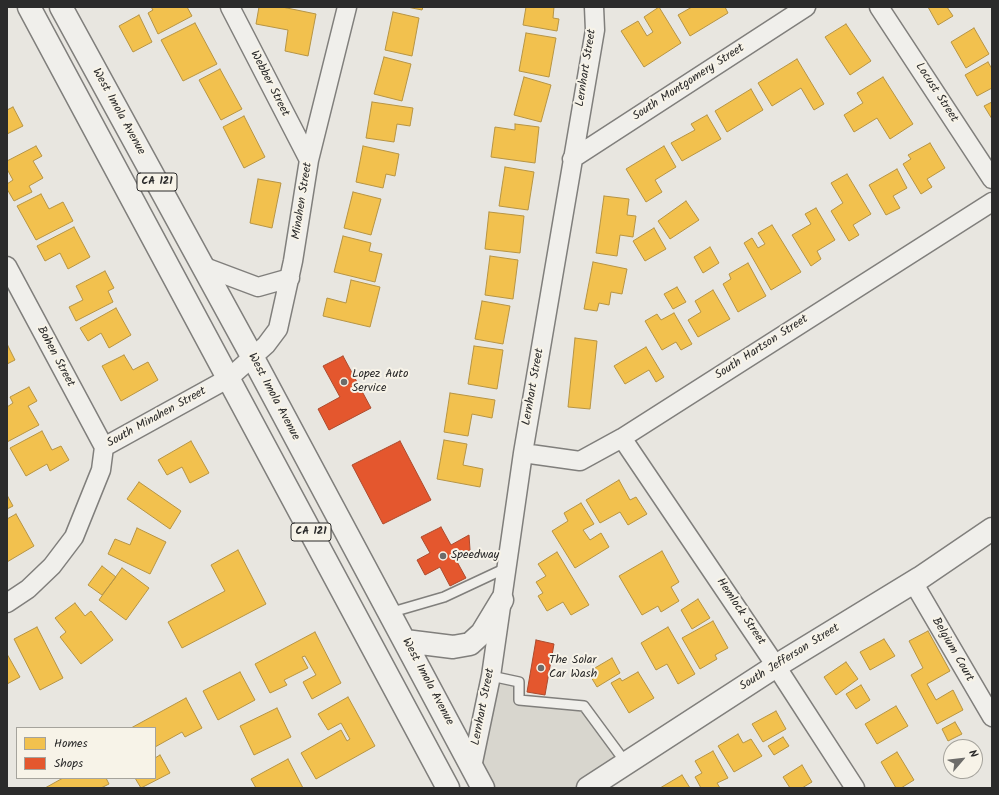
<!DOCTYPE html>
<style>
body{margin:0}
#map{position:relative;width:999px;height:795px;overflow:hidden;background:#e8e6e0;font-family:Kalam,sans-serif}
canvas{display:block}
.frame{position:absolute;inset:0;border:8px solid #2b2b2b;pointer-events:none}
.legend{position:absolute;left:16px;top:727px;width:140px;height:52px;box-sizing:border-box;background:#f7f3e8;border:1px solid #a5a39c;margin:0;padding:5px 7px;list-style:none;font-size:12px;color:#2b2b2b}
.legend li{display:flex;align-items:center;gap:8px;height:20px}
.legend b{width:20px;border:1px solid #a5a39c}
.north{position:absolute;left:943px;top:739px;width:40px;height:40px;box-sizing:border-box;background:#f7f3e8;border:1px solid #a5a39c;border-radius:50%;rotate:62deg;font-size:11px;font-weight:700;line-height:16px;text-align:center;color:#2b2b2b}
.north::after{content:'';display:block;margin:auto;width:14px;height:18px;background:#6d6c6a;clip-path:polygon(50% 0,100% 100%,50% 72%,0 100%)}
</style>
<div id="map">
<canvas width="999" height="795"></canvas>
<div class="frame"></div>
<ul class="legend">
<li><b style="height:11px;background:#f2c14e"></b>Homes</li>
<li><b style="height:11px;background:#e4572e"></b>Shops</li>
</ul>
<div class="north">N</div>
</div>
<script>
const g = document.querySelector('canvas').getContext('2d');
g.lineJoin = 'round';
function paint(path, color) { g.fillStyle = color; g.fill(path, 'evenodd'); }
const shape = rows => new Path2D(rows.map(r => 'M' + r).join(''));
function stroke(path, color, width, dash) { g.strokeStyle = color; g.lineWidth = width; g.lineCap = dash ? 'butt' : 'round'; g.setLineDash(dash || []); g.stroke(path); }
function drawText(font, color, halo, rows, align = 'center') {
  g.font = font + ' Kalam,sans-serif'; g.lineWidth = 4; g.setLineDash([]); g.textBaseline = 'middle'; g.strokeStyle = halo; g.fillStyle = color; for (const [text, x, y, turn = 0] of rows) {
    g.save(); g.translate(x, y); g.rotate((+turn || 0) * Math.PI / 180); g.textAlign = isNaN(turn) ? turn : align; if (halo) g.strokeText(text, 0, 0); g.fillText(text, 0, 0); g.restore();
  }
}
paint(shape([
 [491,676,519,682,519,700,584,706,626,763,602,788,483,788,472,767]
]), '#d8d6ce');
const homes = shape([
 [151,7,187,7,192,16,158,34,148,13,153,10,151,7],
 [259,7,282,7,316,14,308,56,285,51,288,30,256,24,259,7],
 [407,7,423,7,422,10,407,7],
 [526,7,554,7,553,18,559,19,557,31,523,25,526,7],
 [659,7,681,43,644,67,621,31,638,21,647,36,653,32,644,17,659,7],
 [692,7,725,7,728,13,690,36,678,15,692,7],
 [928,7,947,7,953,16,938,25,928,7],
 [393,12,419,18,412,56,385,50,393,12],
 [139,15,152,42,133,52,119,26,139,15],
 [195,23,217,64,183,81,161,40,195,23],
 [846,24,871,61,850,75,825,37,846,24],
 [974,28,989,54,966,68,951,42,974,28],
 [526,33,556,38,549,77,519,71,526,33],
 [384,57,411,64,402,101,374,94,384,57],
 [797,59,824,104,814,110,801,88,772,106,758,83,797,59],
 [988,62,992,69,992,88,977,96,965,75,988,62],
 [220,69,242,109,221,120,199,80,220,69],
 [524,77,551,85,541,122,514,115,524,77],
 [883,77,913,124,890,139,877,118,854,132,844,115,863,103,857,93,883,77],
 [751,89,763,110,727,132,715,111,751,89],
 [372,102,413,108,410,126,397,124,394,142,366,138,372,102],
 [992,102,992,119,984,106,992,102],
 [13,107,23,126,7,134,7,110,13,107],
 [707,115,721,139,682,161,671,143,695,130,691,124,707,115],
 [244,116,265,157,244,168,223,127,244,116],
 [515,124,539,127,535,163,491,157,495,127,515,130,515,124],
 [930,143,945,168,927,179,932,187,921,194,903,164,911,159,908,155,930,143],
 [36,146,42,156,33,161,43,178,29,186,32,192,14,201,7,189,7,184,13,180,7,169,7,161,36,146],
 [363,146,399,154,395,176,386,174,383,188,356,182,363,146],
 [664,146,676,167,655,180,662,192,646,202,626,169,664,146],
 [505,167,534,172,528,210,499,206,505,167],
 [897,169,907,188,893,196,900,208,886,215,869,185,897,169],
 [847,174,871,214,853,225,859,235,849,241,831,211,843,203,831,183,847,174],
 [258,179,281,183,272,228,250,223,258,179],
 [353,192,381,199,371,235,344,228,353,192],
 [41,194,49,209,63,202,73,221,36,240,17,206,41,194],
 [604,196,629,199,627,215,636,216,633,237,620,235,617,256,596,253,604,196],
 [686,201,699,220,670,239,658,221,686,201],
 [816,208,835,240,817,251,821,259,811,266,792,235,811,224,805,214,816,208],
 [489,212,524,216,520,253,485,249,489,212],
 [772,225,801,272,771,290,744,243,752,238,758,248,765,244,758,233,772,225],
 [74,227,90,257,68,269,60,253,45,261,37,246,74,227],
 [654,228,666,249,645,261,633,241,654,228],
 [343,236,371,243,369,251,382,254,375,282,334,272,343,236],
 [710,247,719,263,703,273,694,257,710,247],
 [490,256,518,260,513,299,485,295,490,256],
 [593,262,627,269,622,294,611,292,609,305,599,303,597,311,584,309,593,262],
 [748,263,766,296,738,312,723,284,731,279,729,274,748,263],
 [105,271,114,288,108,291,113,302,76,321,69,307,83,300,76,286,105,271],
 [351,280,380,287,370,327,323,316,327,298,346,303,351,280],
 [677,287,686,302,673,309,664,294,677,287],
 [713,290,730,319,698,337,688,320,701,312,695,301,713,290],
 [482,301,510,306,503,344,475,339,482,301],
 [116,308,131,335,109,348,101,333,88,341,80,328,116,308],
 [674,313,692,344,681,350,676,342,662,350,645,321,657,314,661,320,674,313],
 [575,338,597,341,590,409,568,407,575,338],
 [8,346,15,360,7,364,7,347,8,346],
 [474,346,503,350,497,389,468,384,474,346],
 [646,347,664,377,656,382,649,370,625,384,614,366,646,347],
 [124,355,133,370,148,362,158,380,121,401,102,366,124,355],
 [29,387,37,401,28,406,39,425,7,442,7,407,13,403,10,397,29,387],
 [450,393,495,400,492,418,472,414,468,436,444,432,450,393],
 [42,431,52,450,61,446,69,460,50,471,47,464,26,476,10,448,42,431],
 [444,440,467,444,463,465,483,469,480,487,437,479,444,440],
 [191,441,209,473,190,483,182,467,167,475,158,460,191,441],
 [619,480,630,500,636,497,647,514,628,525,620,512,600,523,586,500,619,480],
 [139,482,181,511,170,529,127,499,139,482],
 [7,495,13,506,7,509,7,495],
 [581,503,594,524,583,530,590,540,601,533,609,547,575,568,552,531,568,521,564,513,581,503],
 [16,514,34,546,7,562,7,519,16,514],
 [137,528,166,542,150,574,108,554,115,539,130,545,137,528],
 [238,550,266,604,182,648,168,622,225,591,211,565,238,550],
 [662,551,679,582,671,587,679,601,661,612,658,606,642,615,619,576,662,551],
 [557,552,589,605,571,615,563,602,547,611,538,596,543,593,536,582,546,576,538,564,557,552],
 [102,566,116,577,102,595,88,585,102,566],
 [122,568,149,588,126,620,99,600,122,568],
 [698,599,710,618,692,629,681,610,698,599],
 [75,603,85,616,91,611,113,640,81,664,60,637,66,632,55,618,75,603],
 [713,621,728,648,715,655,717,659,700,669,682,638,713,621],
 [37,627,63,678,40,690,14,639,37,627],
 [668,627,695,674,678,684,667,664,656,670,641,643,668,627],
 [928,631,950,671,927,684,936,700,953,690,963,710,937,724,911,675,923,668,909,641,928,631],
 [315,632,341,683,312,699,303,682,316,675,305,656,302,657,308,668,284,680,287,685,270,693,255,664,315,632],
 [884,639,895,656,870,670,860,652,884,639],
 [7,654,20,677,7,684,7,654],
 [612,658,620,673,597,687,588,672,612,658],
 [846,662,858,679,836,695,824,677,846,662],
 [240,672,255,700,218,720,203,691,240,672],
 [638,672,654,698,629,713,611,683,620,678,622,681,638,672],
 [861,685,870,700,856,709,846,694,861,685],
 [348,697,375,746,316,779,301,753,341,730,347,741,350,739,341,723,328,730,318,714,348,697],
 [186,698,202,728,185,737,182,732,155,747,155,728,131,728,186,698],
 [896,706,908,726,877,744,865,724,896,706],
 [277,708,291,737,254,755,240,726,277,708],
 [776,711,786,729,763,742,752,724,776,711],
 [955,722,962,734,948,741,942,729,955,722],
 [738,734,743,743,751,739,762,756,734,772,718,746,738,734],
 [783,737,789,746,774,755,768,746,783,737],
 [713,751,728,778,717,783,720,788,701,788,695,777,702,773,695,761,713,751],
 [897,752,914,780,901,788,896,788,881,762,897,752],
 [160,755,170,773,141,788,135,778,155,778,155,758,160,755],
 [288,759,303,788,256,788,251,779,288,759],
 [802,765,812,782,802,788,790,788,783,777,802,765],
 [682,775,690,788,660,788,682,775],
 [63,778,106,778,109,784,101,788,45,788,63,778]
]);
paint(homes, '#f2c14e');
stroke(homes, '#b69444', 1);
const shops = shape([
 [343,356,371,408,329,430,318,409,340,397,323,366,343,356],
 [400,441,431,500,383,524,352,465,400,441],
 [441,527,451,545,469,535,470,550,455,558,466,578,450,586,440,567,425,575,417,560,430,553,421,537,441,527],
 [536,640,554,644,545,695,527,692,536,640]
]);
paint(shops, '#e4572e');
stroke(shops, '#ac4a2d', 1);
const service = shape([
 [389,613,444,597,506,568],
 [491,676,519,682,519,700,584,706,626,763]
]);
const minor = shape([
 [230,7,309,160],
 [879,7,992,179],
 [572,159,806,7],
 [7,266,104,447],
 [202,266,258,287,290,278],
 [622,438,776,666,855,788],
 [523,453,580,461,622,438,992,202],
 [913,582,992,717],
 [7,603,28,589,52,566,74,537,101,470,104,447,229,378,266,345,278,329,293,261,309,160,347,7],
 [472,767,491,676,523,453,595,30,594,7]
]);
const tertiary = shape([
 [588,788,776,666,920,578,992,529]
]);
const primary = shape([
 [29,7,448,788],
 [61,7,253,358,483,788],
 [405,641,453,647,470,644,482,633,502,600]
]);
stroke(service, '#807f7c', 12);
stroke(minor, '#807f7c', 21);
stroke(tertiary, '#807f7c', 25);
stroke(primary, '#807f7c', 25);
stroke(service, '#f0efeb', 9);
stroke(minor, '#f0efeb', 18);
stroke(tertiary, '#f0efeb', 22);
stroke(primary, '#f0efeb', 22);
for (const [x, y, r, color] of [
 [344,382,4,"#6d6c6a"],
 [443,556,4,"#6d6c6a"],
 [541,668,4,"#6d6c6a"]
]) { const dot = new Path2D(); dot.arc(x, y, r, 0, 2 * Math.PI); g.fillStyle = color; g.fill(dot); stroke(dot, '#f7f3e8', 1.5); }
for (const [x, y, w] of [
 [157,182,40],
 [311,532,40]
]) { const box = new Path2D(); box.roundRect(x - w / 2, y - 9, w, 18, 3); g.fillStyle = '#f7f3e8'; g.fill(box); stroke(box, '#2b2b2b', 1); }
drawText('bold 11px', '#2b2b2b', null, [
 ["CA 121",157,182],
 ["CA 121",311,532]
]);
drawText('12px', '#2b2b2b', '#f7f3e8', [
 ["Lernhart Street",587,68,-81],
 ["South Montgomery Street",689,83,-33],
 ["Webber Street",269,84,63],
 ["Locust Street",936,93,57],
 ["West Imola Avenue",118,112,61],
 ["Minahen Street",303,201,-81],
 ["South Hartson Street",762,348,-33],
 ["Bohen Street",55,357,62],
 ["Lernhart Street",534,387,-80],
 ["West Imola Avenue",273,397,62],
 ["South Minahen Street",157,418,-29],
 ["Hemlock Street",740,612,56],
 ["Belgium Court",952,650,60],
 ["South Jefferson Street",790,658,-32],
 ["West Imola Avenue",427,682,62],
 ["Lernhart Street",484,707,-79]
]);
drawText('12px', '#2b2b2b', '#f7f3e8', [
 ["Lopez Auto",352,375],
 ["Service",352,389],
 ["Speedway",451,556],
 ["The Solar",549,661],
 ["Car Wash",549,675]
], 'left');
</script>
